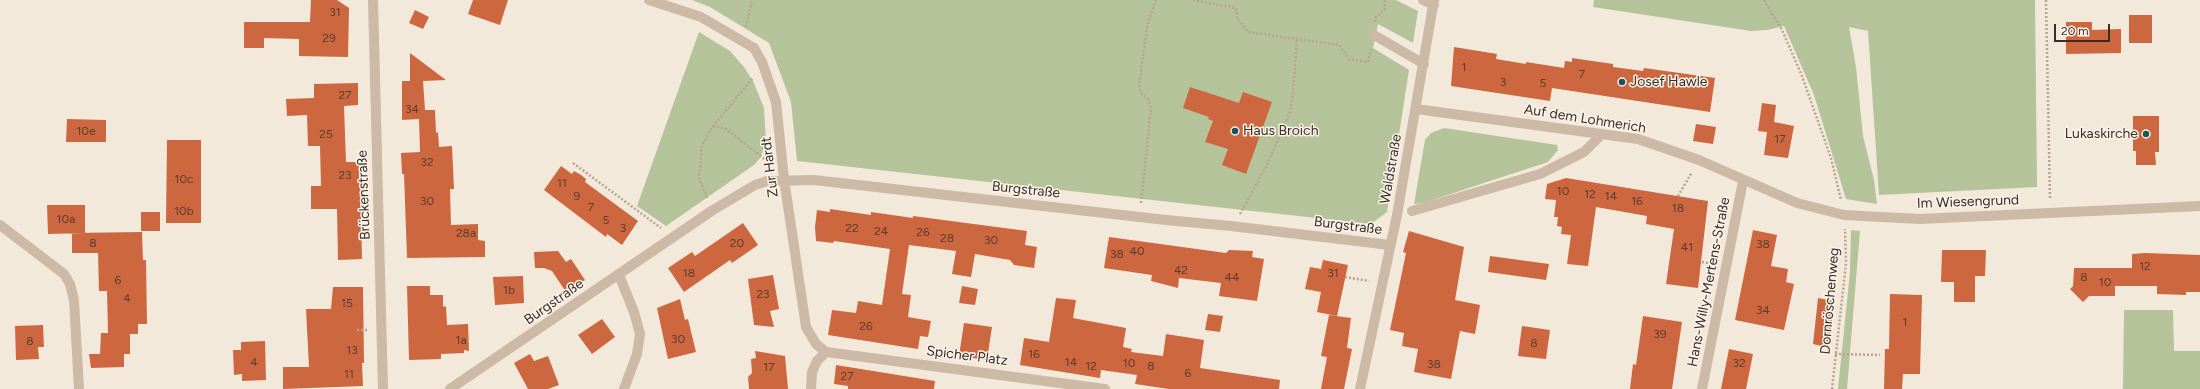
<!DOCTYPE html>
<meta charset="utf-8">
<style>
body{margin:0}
#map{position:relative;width:2200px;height:389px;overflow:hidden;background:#f3e9db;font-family:Figtree,sans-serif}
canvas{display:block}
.scale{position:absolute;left:2054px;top:24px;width:56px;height:18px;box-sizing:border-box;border:2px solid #382d28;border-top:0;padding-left:5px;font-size:12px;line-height:14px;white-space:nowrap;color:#382d28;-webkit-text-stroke:3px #fbf3e8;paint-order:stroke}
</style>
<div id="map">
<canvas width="2200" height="389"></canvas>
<div class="scale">20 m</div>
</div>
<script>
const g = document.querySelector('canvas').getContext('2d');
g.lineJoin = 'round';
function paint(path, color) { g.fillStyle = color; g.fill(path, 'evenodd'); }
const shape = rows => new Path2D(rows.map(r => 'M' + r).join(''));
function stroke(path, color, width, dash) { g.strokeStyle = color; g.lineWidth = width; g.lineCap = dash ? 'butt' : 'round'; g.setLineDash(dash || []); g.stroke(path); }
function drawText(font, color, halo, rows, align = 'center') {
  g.font = font + ' Figtree,sans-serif'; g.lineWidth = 3; g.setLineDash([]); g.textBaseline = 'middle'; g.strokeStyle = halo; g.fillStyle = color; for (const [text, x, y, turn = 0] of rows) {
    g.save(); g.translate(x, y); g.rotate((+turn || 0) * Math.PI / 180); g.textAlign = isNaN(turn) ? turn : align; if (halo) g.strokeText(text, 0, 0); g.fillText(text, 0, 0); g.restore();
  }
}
paint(shape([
 [692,0,1396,0,1418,11,1413,43,1378,24,1373,48,1409,70,1387,212,1371,224,797,161,791,102,769,43,710,7],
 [1594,0,2035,0,2037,187,1879,195,1868,31,1849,27,1856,67,1863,136,1874,180,1877,204,1846,199,1814,95,1784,26,1767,30,1751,31,1593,7],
 [699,32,730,51,744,67,754,83,764,108,766,143,760,158,754,165,666,226,637,206],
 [1444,128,1557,145,1558,150,1548,162,1423,203,1414,204,1425,140,1431,133],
 [1851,230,1860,231,1847,389,1838,389,1850,272],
 [2124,310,2173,310,2174,351,2200,351,2200,389,2123,389]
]), '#b4c39a');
paint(shape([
 [311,0,337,0,349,8,348,57,299,56,299,39,264,38,264,48,244,48,244,22,310,22],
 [473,0,508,0,500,25,468,14],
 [415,10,429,17,423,29,409,23],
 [2129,15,2152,15,2152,43,2129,43],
 [2066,22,2092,22,2092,30,2121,29,2121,53,2066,54],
 [1454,47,1497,54,1496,59,1526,64,1526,62,1564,68,1565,61,1572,62,1572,58,1613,64,1613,67,1643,71,1644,68,1715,78,1710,112,1552,88,1550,101,1451,86],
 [410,53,446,80,423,81,425,110,435,110,436,133,438,132,439,147,452,146,454,189,450,189,451,225,478,224,478,240,485,241,485,257,407,258,404,174,402,174,401,153,420,152,419,119,402,120,402,81,410,81],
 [358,83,358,105,344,106,346,162,360,162,362,259,338,260,337,209,311,209,311,186,321,186,320,146,308,146,307,115,287,116,286,99,314,98,314,84],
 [1190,87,1239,103,1243,92,1272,102,1246,174,1222,165,1228,149,1205,142,1213,121,1208,119,1209,117,1183,108],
 [1762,103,1776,105,1774,122,1794,126,1788,158,1764,155,1767,132,1758,131],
 [2133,116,2159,116,2159,152,2155,152,2156,165,2136,165,2136,151,2133,151],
 [67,119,106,120,106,142,66,142],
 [1696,124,1716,127,1713,144,1693,141],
 [167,140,201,140,201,223,166,223],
 [561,166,572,174,574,171,581,175,586,179,585,182,638,221,622,245,607,234,606,237,544,190],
 [1566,178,1708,201,1698,288,1666,284,1674,229,1646,224,1647,216,1596,207,1588,266,1567,264,1571,235,1561,234,1562,227,1557,226,1558,217,1554,217,1556,200,1545,199,1547,184],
 [47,205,85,205,85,233,48,234],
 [830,209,871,215,871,212,913,218,913,216,1027,231,1025,245,1037,247,1034,268,1014,265,1010,260,975,254,971,277,952,274,956,251,909,245,902,294,911,295,908,317,931,321,928,337,920,336,918,349,828,335,832,310,856,313,858,301,882,305,890,249,834,241,833,243,816,241,815,227,817,210,830,212],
 [141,212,160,212,160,231,141,231],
 [743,223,758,245,732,263,730,260,684,292,668,268,692,252,695,256],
 [1753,230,1777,235,1771,266,1788,269,1786,282,1794,284,1784,330,1735,320],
 [1409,231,1464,247,1455,300,1480,305,1475,334,1460,331,1451,379,1414,372,1418,349,1402,346,1404,333,1390,330,1406,253,1403,252],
 [142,232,143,260,146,260,147,324,138,324,138,334,130,334,130,354,124,354,124,367,91,368,89,354,100,354,101,333,108,333,107,291,99,291,98,253,72,253,72,233],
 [1109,237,1226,253,1229,250,1253,251,1252,257,1264,259,1257,301,1219,296,1221,283,1179,278,1178,288,1151,281,1152,275,1104,268],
 [1942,250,1986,250,1985,276,1975,276,1975,302,1954,302,1954,282,1941,282],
 [558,251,566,262,571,259,585,280,566,292,552,271,544,268,535,268,534,252],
 [2145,253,2200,255,2200,292,2186,292,2186,295,2157,294,2157,286,2115,286,2115,296,2089,296,2083,302,2070,289,2073,286,2074,268,2132,268,2132,254],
 [1490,256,1549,264,1546,280,1488,272],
 [1323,260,1348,265,1337,316,1317,312,1321,292,1305,289,1310,267,1321,269],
 [773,275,779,309,770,311,774,327,754,325,748,279],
 [523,276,524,303,495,305,493,277],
 [407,286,430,286,430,295,443,295,443,307,446,306,447,325,468,324,469,351,464,350,464,353,441,354,441,359,409,360],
 [962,286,978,289,975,305,959,303],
 [333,287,363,287,364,363,362,363,363,386,283,389,283,367,309,367,306,309,331,309],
 [1890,294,1922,295,1920,374,1903,374,1902,389,1884,389,1885,349,1889,349],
 [1056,298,1076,300,1073,318,1126,328,1123,347,1132,349,1131,352,1163,356,1166,334,1204,340,1200,368,1280,380,1279,389,1169,389,1135,384,1137,375,1101,370,1100,378,1020,365,1024,338,1049,342],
 [1818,298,1834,301,1829,348,1813,344],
 [680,299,685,320,688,319,696,352,668,359,657,308],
 [1208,314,1223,316,1220,332,1205,330],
 [1329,315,1351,318,1347,348,1352,349,1344,389,1321,389,1327,357,1321,356],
 [1643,316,1682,322,1672,389,1630,389,1633,364,1636,365],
 [602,319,615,337,592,354,578,335],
 [964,323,992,327,987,360,959,356],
 [43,325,44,347,38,347,39,359,16,360,15,326],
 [1522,326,1550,330,1546,359,1518,356],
 [265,341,266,380,242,381,242,374,234,375,233,350,241,350,241,342],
 [1729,349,1753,354,1746,389,1721,389],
 [755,351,785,356,788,389,749,389,748,377,752,373,751,359,756,358],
 [530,354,534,361,548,356,559,385,548,389,528,389,514,363],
 [836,365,935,381,934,389,848,389,848,386,834,384]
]), '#cd6740');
stroke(shape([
 [1193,0,1236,8,1237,18,1248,32,1339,45,1349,59,1368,62,1371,49],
 [1764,0,1782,30,1802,76,1831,158,1841,200],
 [2046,0,2050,199],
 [1375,22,1376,17,1385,9,1385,0],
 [746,27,752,0],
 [713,126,726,129,767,161],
 [573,163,661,228],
 [1678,196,1692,172],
 [707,198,699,178,702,145,713,126,753,78],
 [1141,203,1151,108,1148,99,1141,93,1139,85,1148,22,1156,0],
 [1240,214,1266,167,1290,112,1293,93,1297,39],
 [1702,262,1713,264],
 [1345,277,1369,281],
 [357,330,368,330],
 [1835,354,1880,355],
 [1832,389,1846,263,1845,229]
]), '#b8a390', 2.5, [2, 2]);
stroke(shape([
 [373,0,383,389],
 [649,0,701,17,754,48,762,62,776,102,784,179,806,327,816,344,826,352],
 [1423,0,1434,5],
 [1374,35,1424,64],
 [1416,109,1638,139,1699,160,1797,203,1844,215,1920,219,2200,206],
 [1412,211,1540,174,1584,152,1602,134],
 [0,225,64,274,70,284,74,300,79,389],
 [619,275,634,312,640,334,637,354,624,389],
 [826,352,1105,389],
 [450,389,713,210,755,185,767,181,814,180,1166,220,1231,226,1390,245],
 [811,389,812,372,817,361,826,352],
 [1360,389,1397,215,1434,0],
 [1702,389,1743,181]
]), '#ccb9a6', 10);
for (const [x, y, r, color] of [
 [1622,82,4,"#1a555c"],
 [1235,131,4,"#1a555c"],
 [2146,134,4,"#1a555c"]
]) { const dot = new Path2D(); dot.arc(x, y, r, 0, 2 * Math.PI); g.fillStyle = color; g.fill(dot); stroke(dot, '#fbf3e8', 1.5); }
drawText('12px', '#5d3c2e', null, [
 ["31",335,12],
 ["29",329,38],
 ["1",1464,67],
 ["7",1582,74],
 ["3",1503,82],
 ["5",1543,83],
 ["27",345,95],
 ["34",412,109],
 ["10e",86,131],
 ["25",326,134],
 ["17",1780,139],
 ["32",427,162],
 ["23",345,175],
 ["10c",184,179],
 ["11",562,183],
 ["10",1563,191],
 ["12",1590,194],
 ["9",577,196],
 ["14",1611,196],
 ["30",427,201],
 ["16",1637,201],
 ["7",591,207],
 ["18",1678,208],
 ["10b",184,211],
 ["10a",66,219],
 ["5",606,220],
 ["3",623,228],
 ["22",852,228],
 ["24",881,231],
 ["26",923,232],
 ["28a",466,233],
 ["28",947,238],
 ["30",991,240],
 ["8",93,243],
 ["20",737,243],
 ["38",1763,244],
 ["41",1687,247],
 ["40",1137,251],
 ["38",1117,254],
 ["12",2145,266],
 ["42",1181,270],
 ["18",689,273],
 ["31",1333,273],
 ["44",1232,277],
 ["8",2084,277],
 ["6",118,280],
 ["10",2105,282],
 ["1b",509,290],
 ["23",763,294],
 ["4",127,298],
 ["15",347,303],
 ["34",1763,310],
 ["1",1905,322],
 ["26",866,326],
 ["39",1660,334],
 ["30",678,339],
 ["1a",461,340],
 ["8",30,341],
 ["8",1534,343],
 ["13",352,350],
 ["16",1034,354],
 ["4",254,362],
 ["14",1071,362],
 ["10",1129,363],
 ["32",1739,363],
 ["38",1434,364],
 ["12",1091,366],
 ["8",1151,366],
 ["17",769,367],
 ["6",1188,373],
 ["11",349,374],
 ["27",847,376]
]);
drawText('14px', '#382d28', '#fbf3e8', [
 ["Josef Hawle",1630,82],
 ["Haus Broich",1243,131],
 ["Lukaskirche",2138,134,"right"]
], 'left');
drawText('14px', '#382d28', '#fbf3e8', [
 ["Auf dem Lohmerich",1585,119,9],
 ["Zur Hardt",770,167,-97],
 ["Waldstraße",1391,169,-80],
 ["Burgstraße",1026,190,6],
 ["Brückenstraße",364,195,-92],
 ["Im Wiesengrund",1968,202,-2],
 ["Burgstraße",1348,226,7],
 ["Hans-Willy-Mertens-Straße",1709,282,-79],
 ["Dornröschenweg",1830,301,-85],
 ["Burgstraße",554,302,-35],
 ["Spicher Platz",967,356,7]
]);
</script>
